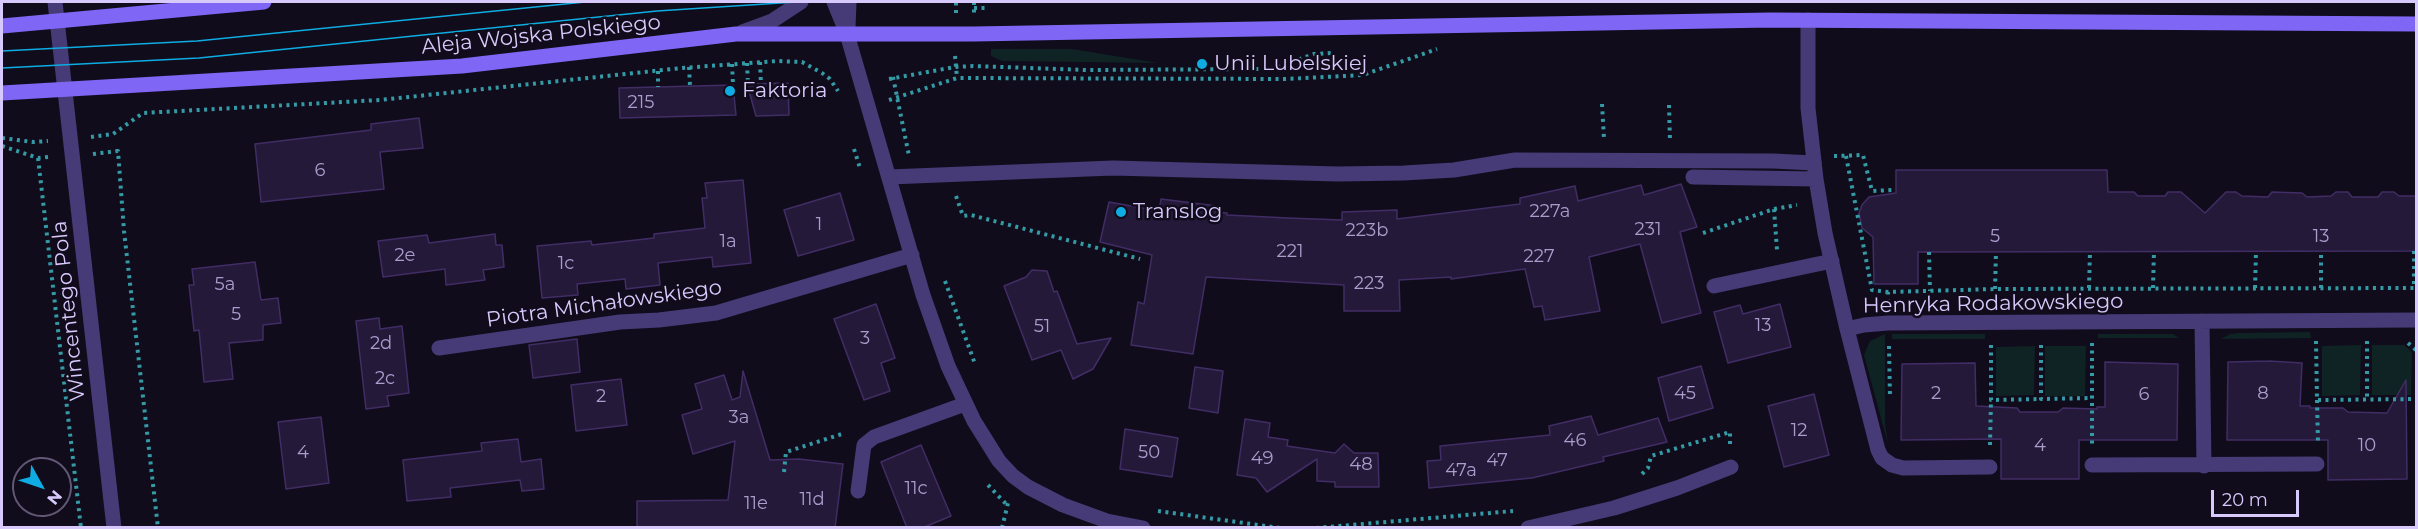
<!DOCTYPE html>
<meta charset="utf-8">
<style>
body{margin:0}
#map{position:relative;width:2418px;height:529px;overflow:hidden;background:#110c1b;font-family:Montserrat,sans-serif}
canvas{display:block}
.frame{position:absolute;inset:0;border:3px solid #d7c9fc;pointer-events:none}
.north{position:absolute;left:12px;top:457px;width:60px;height:60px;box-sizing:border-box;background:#110c1b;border:2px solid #605875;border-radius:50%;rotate:130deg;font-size:16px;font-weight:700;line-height:24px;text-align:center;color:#d7c9fc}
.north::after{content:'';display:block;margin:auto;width:21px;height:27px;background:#0eace2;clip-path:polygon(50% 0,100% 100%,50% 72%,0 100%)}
.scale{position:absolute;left:2211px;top:490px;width:88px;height:27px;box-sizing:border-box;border:3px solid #d7c9fc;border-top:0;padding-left:8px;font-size:18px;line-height:21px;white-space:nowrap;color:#d7c9fc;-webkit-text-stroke:4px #110c1b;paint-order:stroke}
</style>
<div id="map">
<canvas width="2418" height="529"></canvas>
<div class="frame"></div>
<div class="north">N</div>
<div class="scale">20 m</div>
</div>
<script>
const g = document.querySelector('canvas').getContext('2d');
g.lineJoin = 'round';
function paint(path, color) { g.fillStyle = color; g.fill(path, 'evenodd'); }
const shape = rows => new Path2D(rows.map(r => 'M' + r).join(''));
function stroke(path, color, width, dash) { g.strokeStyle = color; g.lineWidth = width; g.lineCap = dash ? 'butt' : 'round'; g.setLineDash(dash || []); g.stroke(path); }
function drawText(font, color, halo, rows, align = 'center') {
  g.font = font + ' Montserrat,sans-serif'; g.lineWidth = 5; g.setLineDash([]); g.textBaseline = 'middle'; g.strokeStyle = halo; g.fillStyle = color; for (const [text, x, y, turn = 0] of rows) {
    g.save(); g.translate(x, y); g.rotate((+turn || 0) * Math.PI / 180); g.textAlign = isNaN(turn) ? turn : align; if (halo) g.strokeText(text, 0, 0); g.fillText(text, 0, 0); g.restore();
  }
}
paint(shape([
 [991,49,1072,49,1158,63,1002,61,991,56],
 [2310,332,2311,338,2221,339,2230,334,2239,333],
 [1885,334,1885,423,1888,444,1864,355,1870,341],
 [1892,334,1985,334,1985,339,1892,339],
 [2098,334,2173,334,2179,338,2098,338],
 [2361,345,2360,395,2322,396,2322,346],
 [2372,345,2404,345,2412,352,2411,395,2372,395],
 [2035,346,2034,395,1996,396,1996,347],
 [2045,346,2086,346,2085,396,2045,396]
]), '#0f2224');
const building = shape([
 [788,83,789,115,756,116,747,84,788,83],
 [733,85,736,115,620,118,619,88,733,85],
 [419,118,423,148,380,152,384,189,261,202,255,144,371,130,371,124,419,118],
 [1896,170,2107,170,2108,192,2134,192,2138,196,2165,196,2168,192,2181,192,2205,213,2226,192,2236,192,2242,196,2268,197,2272,192,2302,193,2307,197,2331,196,2336,192,2348,192,2352,197,2378,197,2382,192,2394,192,2399,196,2416,196,2416,251,1918,252,1918,284,1874,284,1873,237,1862,228,1859,213,1862,205,1869,197,1896,193,1896,170],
 [743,180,751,263,713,267,712,257,658,263,660,285,626,289,625,279,577,284,578,295,542,298,537,246,591,241,592,245,654,238,654,234,705,228,702,198,707,198,705,183,743,180],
 [1681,184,1697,227,1680,232,1701,313,1662,323,1640,244,1589,257,1600,311,1545,320,1542,306,1534,307,1525,269,1451,279,1451,277,1399,280,1400,311,1344,311,1344,285,1206,277,1193,354,1131,345,1138,302,1144,304,1152,255,1100,242,1109,202,1159,211,1161,199,1217,206,1216,212,1227,213,1227,215,1288,218,1342,220,1342,212,1397,210,1397,219,1520,204,1520,198,1575,186,1578,201,1641,185,1644,195,1681,184],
 [840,193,854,240,798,256,784,210,840,193],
 [495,234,496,245,502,245,504,267,483,270,485,280,446,285,445,269,383,277,378,241,427,235,429,243,495,234],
 [255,262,261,300,278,298,281,323,263,325,263,340,229,343,233,379,204,382,199,330,194,331,189,285,194,285,192,269,255,262],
 [1032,270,1047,271,1054,292,1057,291,1077,344,1111,338,1093,369,1073,379,1061,350,1032,360,1004,286,1026,277,1032,270],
 [876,304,895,358,881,363,890,391,864,400,834,319,876,304],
 [1780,304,1791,347,1728,363,1714,312,1740,305,1743,314,1780,304],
 [379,318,380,329,402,326,409,393,387,396,389,406,366,409,356,321,379,318],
 [577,339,580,372,533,378,529,345,577,339],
 [2269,361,2302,363,2300,406,2310,406,2310,408,2343,408,2348,412,2387,413,2406,380,2407,479,2328,480,2328,440,2227,440,2228,362,2269,361],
 [2105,362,2178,364,2177,440,2079,440,2079,479,2001,479,2001,439,1901,440,1902,364,1975,363,1976,406,2017,408,2020,412,2058,412,2063,408,2097,409,2097,407,2105,407,2105,362],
 [1701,366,1713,408,1669,421,1658,378,1701,366],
 [1195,367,1223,371,1218,413,1189,408,1195,367],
 [743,371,770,460,799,459,843,464,835,528,637,528,637,501,728,500,735,441,693,454,682,415,702,409,695,384,724,375,732,400,740,397,743,371],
 [621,379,627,425,576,431,571,385,621,379],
 [1814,394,1829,455,1784,467,1768,406,1814,394],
 [1591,416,1598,435,1658,418,1667,442,1603,457,1604,461,1532,478,1429,488,1427,461,1441,460,1440,446,1550,435,1549,426,1591,416],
 [321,417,329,483,286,489,278,422,321,417],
 [1245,419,1270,423,1268,437,1288,440,1287,446,1335,453,1344,444,1354,453,1378,453,1379,487,1335,487,1335,482,1317,481,1317,459,1267,492,1256,478,1237,475,1245,419],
 [1125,429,1178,438,1172,477,1120,469,1125,429],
 [518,439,521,462,541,459,544,489,522,491,520,480,450,488,451,497,407,501,403,460,482,451,481,443,518,439],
 [921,445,951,516,922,528,907,528,881,462,921,445]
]);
paint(building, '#25193a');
stroke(building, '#412d65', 1.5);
stroke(shape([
 [974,2,974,13],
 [974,8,988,8],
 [956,13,956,2],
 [955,56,957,78],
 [760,62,761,84],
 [747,63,748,85],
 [732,64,733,85],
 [689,67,690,86],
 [658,71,658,87],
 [893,77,909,156],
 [889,79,955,67,973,66,1086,70,1271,69,1314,54,1331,53],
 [889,100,957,78,1286,79,1363,75,1437,49],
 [1602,104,1604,139],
 [1669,105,1670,141],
 [91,137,113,134,143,113,380,100,682,68,777,61,802,62,822,73,830,79,838,91],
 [2,138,33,142,48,141],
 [2,146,38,158,49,157],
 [854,149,860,168],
 [93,154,118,151,124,231,158,528],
 [1834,156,1863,155,1872,191,1892,190],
 [1846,156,1872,290,1888,292],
 [38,158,81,528],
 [956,196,963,216,971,215,1140,259],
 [1774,209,1797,205],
 [1703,233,1774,209,1777,250],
 [2414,251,2414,288],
 [1929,252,1930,291],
 [945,281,975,364],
 [2089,288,2090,252],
 [2153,288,2154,251],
 [2255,288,2256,252],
 [2321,288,2321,252],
 [1995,289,1996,252],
 [1888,302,1888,292,1995,289,2416,288],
 [2316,341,2317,400,2416,399],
 [2367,341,2367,400],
 [2092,343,2092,444],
 [2408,343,2416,350],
 [1991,345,1991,400,2041,399],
 [2041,345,2041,399,2092,398],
 [1889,346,1890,398],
 [2317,400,2318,443],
 [1990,445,1991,400],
 [784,472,786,452,845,433],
 [1642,474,1648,468,1651,456,1730,432,1730,445],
 [988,485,1007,505],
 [1158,511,1280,528],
 [1002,528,1008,503],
 [1316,528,1513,511]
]), '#349aa5', 4, [3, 4.5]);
stroke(shape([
 [889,177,1113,168,1338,174,1404,173,1454,170,1515,160,1773,161,1814,163],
 [858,491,864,445,874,437,965,404]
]), '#463a77', 15);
stroke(shape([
 [55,2,114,528],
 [1808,20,1808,108,1816,179,1825,233,1847,329,1864,325,1888,323,2416,320],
 [847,34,923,295,948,366,974,421,999,461,1013,476,1028,487,1063,505,1107,521,1143,528],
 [1693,177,1816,179],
 [1714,286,1832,261],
 [2202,321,2204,466],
 [1847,329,1878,450,1882,458,1892,465,1903,468,1990,467],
 [439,348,620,322,659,320,716,313,912,255],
 [2092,465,2317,464],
 [1528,528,1614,508,1677,488,1731,467]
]), '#463a77', 15);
stroke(shape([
 [834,2,847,34],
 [848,28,849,2],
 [742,32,772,21,801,2]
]), '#463a77', 15);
stroke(shape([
 [2,26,264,2],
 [2,93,462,66,736,34,973,34,1770,20,2416,24]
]), '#8066f5', 15);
stroke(shape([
 [2,51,197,41,585,2],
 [2,68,199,58,657,11,796,2]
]), '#0eace2', 1.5);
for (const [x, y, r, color] of [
 [1202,64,6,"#0eace2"],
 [730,91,6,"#0eace2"],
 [1121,212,6,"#0eace2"]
]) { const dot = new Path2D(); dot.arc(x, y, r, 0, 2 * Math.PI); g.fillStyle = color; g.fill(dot); stroke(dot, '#110c1b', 2); }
drawText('18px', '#aa9dcc', null, [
 ["215",641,103],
 ["6",320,171],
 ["227a",1550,212],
 ["1",819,225],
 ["231",1648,230],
 ["223b",1367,231],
 ["5",1995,237],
 ["13",2321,237],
 ["1a",728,242],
 ["221",1290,252],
 ["2e",405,256],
 ["227",1539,257],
 ["1c",566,264],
 ["223",1369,284],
 ["5a",225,285],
 ["5",236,315],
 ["13",1763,326],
 ["51",1042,327],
 ["3",865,339],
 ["2d",381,344],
 ["2c",385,379],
 ["45",1685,394],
 ["2",1936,394],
 ["8",2263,394],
 ["6",2144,395],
 ["2",601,397],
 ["3a",739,418],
 ["12",1799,431],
 ["46",1575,441],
 ["4",2040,446],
 ["10",2367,446],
 ["4",303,453],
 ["50",1149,453],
 ["49",1262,459],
 ["47",1497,461],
 ["48",1361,465],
 ["47a",1461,471],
 ["11c",916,489],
 ["11d",812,500],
 ["11e",756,504]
]);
drawText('21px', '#d7c9fc', '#110c1b', [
 ["Aleja Wojska Polskiego",541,35,-6],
 ["Piotra Michałowskiego",604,304,-8],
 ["Henryka Rodakowskiego",1993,304,-1],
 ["Wincentego Pola",69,311,-96]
]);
drawText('21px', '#d7c9fc', '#110c1b', [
 ["Unii Lubelskiej",1214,64],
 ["Faktoria",742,91],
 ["Translog",1133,212]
], 'left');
</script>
